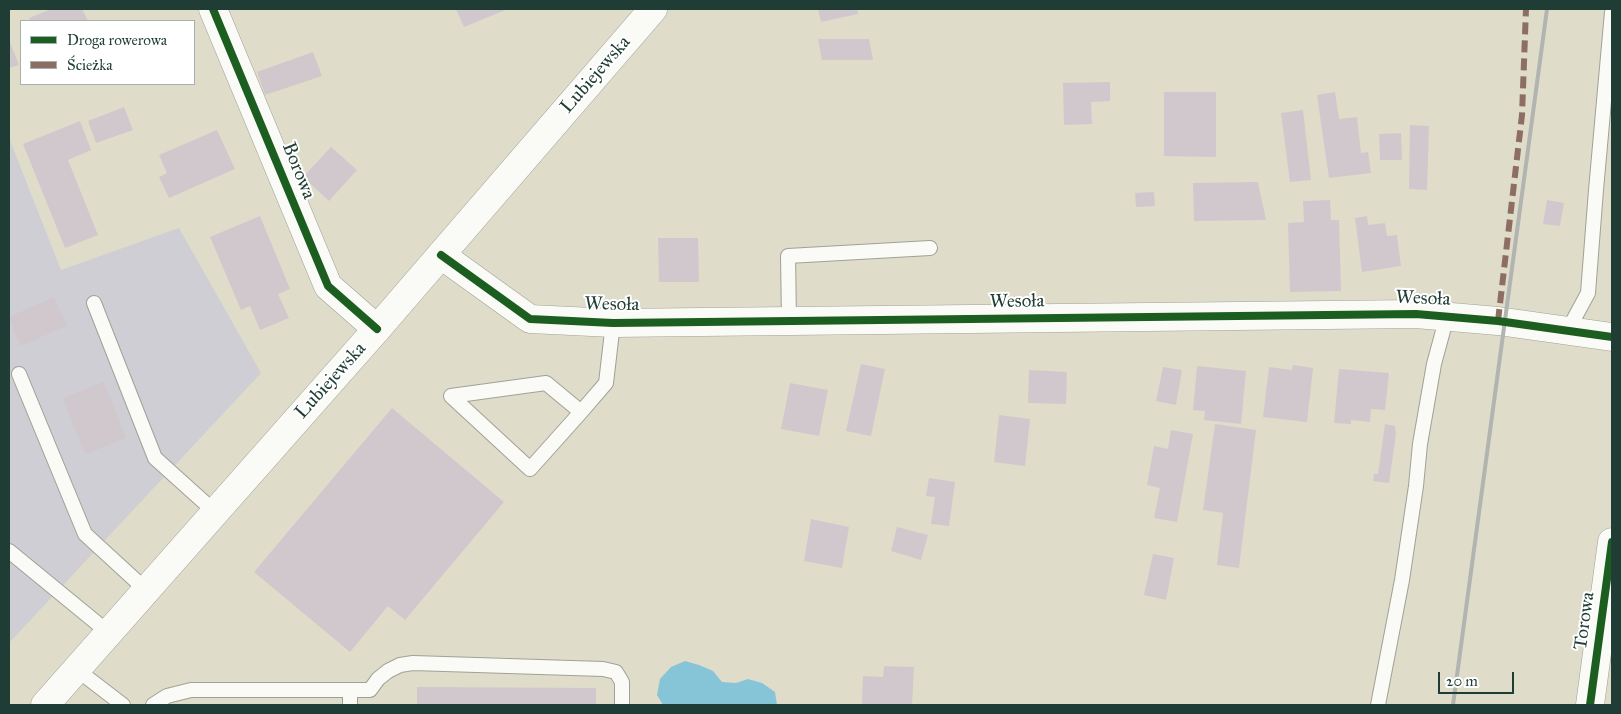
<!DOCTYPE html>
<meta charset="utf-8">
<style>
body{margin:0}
#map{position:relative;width:1621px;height:714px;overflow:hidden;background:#e0dcca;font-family:"IM FELL Great Primer",serif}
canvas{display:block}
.frame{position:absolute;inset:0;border:10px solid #1f3d34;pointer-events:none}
.legend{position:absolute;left:20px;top:20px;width:175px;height:65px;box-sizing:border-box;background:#fff;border:1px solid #a5b1ae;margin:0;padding:6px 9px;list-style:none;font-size:15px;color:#1f3d34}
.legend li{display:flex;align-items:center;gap:10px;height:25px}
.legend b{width:25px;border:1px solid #a5b1ae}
.scale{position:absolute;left:1438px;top:672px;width:76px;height:22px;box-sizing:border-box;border:2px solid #1f3d34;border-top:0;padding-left:6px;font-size:15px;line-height:18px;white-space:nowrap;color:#1f3d34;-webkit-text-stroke:4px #fff;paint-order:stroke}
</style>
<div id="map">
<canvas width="1621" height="714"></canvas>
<div class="frame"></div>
<ul class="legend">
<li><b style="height:6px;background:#1b5e20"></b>Droga rowerowa</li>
<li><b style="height:6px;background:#8d6e63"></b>Ścieżka</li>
</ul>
<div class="scale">20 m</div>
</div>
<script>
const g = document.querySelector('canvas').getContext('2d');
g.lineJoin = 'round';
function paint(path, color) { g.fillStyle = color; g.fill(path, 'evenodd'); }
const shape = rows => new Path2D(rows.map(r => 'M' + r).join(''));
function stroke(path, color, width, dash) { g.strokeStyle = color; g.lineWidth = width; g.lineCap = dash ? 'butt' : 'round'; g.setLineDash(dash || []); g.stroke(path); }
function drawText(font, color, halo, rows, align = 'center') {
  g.font = font + ' "IM FELL Great Primer",serif'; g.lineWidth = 4; g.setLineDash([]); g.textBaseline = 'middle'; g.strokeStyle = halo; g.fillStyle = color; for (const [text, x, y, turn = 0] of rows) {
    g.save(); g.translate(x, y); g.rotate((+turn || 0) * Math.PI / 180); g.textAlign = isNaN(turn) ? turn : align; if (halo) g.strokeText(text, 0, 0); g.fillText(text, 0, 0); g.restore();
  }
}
paint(shape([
 [9,138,61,270,179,228,261,373,9,643]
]), '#ceced4');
paint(shape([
 [685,661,699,665,713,671,722,682,736,683,748,679,762,683,775,692,777,705,663,705,657,695,660,679,671,667]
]), '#86c4d7');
paint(shape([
 [51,9,82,9,88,21,30,21,29,18],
 [456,9,508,9,464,27],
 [818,9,857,9,858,14,821,22],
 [818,39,869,39,873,60,822,60],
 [9,40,19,65,9,68],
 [313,52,322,76,265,95,257,72],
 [1110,82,1110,101,1091,102,1092,124,1064,125,1063,83],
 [1164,92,1216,92,1216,157,1164,156],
 [1335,92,1339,119,1357,117,1361,153,1368,152,1371,173,1329,178,1317,95],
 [124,107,133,130,96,143,88,121],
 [1303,110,1311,180,1290,182,1281,113],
 [80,121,91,150,68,160,98,235,65,248,23,144],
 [1410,125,1429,126,1427,190,1409,189],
 [217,130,235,169,169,198,159,177,167,173,159,155],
 [1401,133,1402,160,1380,160,1379,134],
 [331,147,357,170,329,201,303,177],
 [1258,182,1266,220,1194,221,1193,183],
 [1154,192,1155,206,1136,207,1135,193],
 [1330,200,1331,220,1339,220,1341,291,1290,292,1288,223,1304,222,1303,201],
 [1547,200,1564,203,1560,226,1543,224],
 [260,216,290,289,278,294,289,318,260,330,250,306,241,310,210,237],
 [1367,216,1368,225,1385,223,1387,236,1397,235,1401,266,1362,272,1355,218],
 [658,238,698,238,699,282,659,282],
 [54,297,67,326,20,346,9,317],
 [861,364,885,369,871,436,846,431],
 [1293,365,1313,368,1307,422,1263,417,1269,367,1292,370],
 [1197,366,1246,371,1241,424,1204,420,1205,411,1193,410],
 [1163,367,1182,370,1176,405,1156,401],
 [1339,369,1389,373,1385,410,1371,409,1370,422,1351,420,1351,424,1334,423],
 [1029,370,1067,372,1066,404,1028,403],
 [104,382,126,438,85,454,63,398],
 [790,383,828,390,819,436,781,429],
 [392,408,504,502,405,620,388,606,350,652,254,572],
 [999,415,1030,419,1025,466,994,462],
 [1215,424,1256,430,1239,568,1217,565,1223,513,1203,510],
 [1385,424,1395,426,1396,434,1389,483,1373,481,1374,474,1378,474],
 [1171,430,1193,434,1177,522,1154,518,1160,488,1147,485,1154,446,1168,449],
 [929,478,955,482,949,526,931,524,935,497,926,496],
 [811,519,849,527,842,568,804,561],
 [897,527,928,535,921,560,891,551],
 [1153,554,1174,558,1166,600,1144,595],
 [1612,634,1612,663,1608,663],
 [884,666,914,667,912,705,862,704,863,676,883,677],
 [417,687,596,688,596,705,417,705]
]), '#d0c8cd');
const service = shape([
 [94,303,155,458,215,512],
 [789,320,788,256,930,248],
 [1568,330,1588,293,1596,190,1612,12],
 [19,374,85,534,146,590],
 [581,412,546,383,451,396,530,469,581,412,606,383,613,323],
 [9,551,109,633],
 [76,669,123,705],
 [153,705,167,696,191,690,370,690,378,679,388,671,400,665,413,663,603,669,616,672,622,682,622,705],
 [350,705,350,690],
 [1378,705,1402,580,1416,486,1420,444,1434,364,1447,316]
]);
const minor = shape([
 [213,9,328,286,377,329],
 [441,255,530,319,613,323,1416,314,1498,321,1612,337],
 [1590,705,1612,542]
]);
const secondary = shape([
 [45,705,377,329,653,9]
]);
stroke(service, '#a0a196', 16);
stroke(minor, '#a0a196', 29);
stroke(secondary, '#a0a196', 29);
stroke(service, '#fafaf7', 14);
stroke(minor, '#fafaf7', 28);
stroke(secondary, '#fafaf7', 28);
stroke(shape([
 [1453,705,1547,9]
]), '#b1b4b0', 4);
stroke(shape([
 [1498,321,1522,115,1526,9]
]), '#8d6e63', 6, [12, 6]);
stroke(shape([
 [213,9,328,286,377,329],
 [441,255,530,319,613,323,1416,314,1498,321,1612,337],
 [1590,705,1612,542]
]), '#1b5e20', 8);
drawText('19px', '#1f3d34', '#fff', [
 ["Lubiejewska",596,75,-49],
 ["Borowa",298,171,68],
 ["Wesoła",1423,299,2],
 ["Wesoła",1017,302,-1],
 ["Wesoła",612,305,1],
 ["Lubiejewska",331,381,-48],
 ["Torowa",1585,621,-82]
]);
</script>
